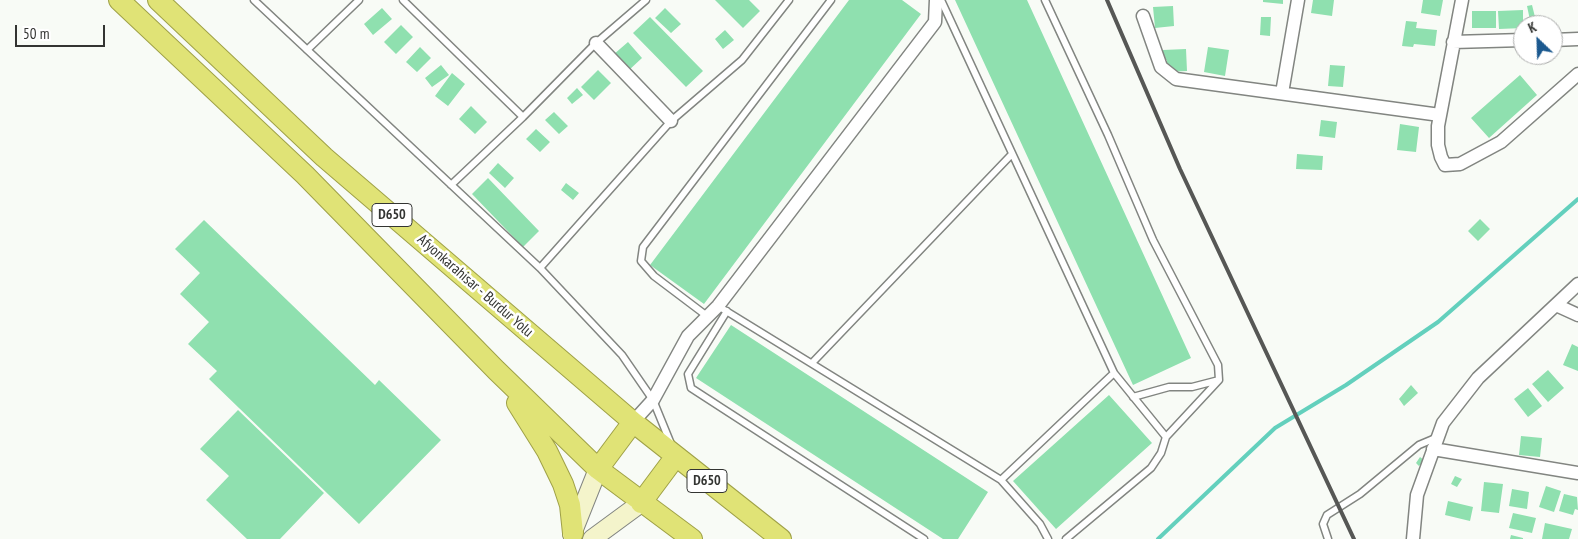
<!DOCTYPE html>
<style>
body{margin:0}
#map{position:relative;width:1578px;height:539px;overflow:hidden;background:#f8fbf6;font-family:"PT Sans Narrow",sans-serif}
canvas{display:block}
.north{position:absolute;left:1513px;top:15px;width:50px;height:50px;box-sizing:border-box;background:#fff;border:1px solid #adaead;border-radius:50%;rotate:336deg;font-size:14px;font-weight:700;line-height:20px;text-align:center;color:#333432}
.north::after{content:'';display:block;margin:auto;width:18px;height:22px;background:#1b598f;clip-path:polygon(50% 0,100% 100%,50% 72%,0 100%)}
.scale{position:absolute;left:15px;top:25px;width:90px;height:22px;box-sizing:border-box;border:2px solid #333432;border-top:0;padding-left:6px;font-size:15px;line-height:18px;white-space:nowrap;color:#333432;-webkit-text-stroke:4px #fff;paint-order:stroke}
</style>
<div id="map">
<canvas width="1578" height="539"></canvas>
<div class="north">K</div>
<div class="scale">50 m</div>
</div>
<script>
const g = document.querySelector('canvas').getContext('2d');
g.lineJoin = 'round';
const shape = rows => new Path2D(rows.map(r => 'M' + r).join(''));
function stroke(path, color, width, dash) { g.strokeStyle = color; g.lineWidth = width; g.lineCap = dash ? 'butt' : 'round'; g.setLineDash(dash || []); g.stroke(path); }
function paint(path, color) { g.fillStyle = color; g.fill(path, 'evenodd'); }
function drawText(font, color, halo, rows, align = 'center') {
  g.font = font + ' "PT Sans Narrow",sans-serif'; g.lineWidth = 5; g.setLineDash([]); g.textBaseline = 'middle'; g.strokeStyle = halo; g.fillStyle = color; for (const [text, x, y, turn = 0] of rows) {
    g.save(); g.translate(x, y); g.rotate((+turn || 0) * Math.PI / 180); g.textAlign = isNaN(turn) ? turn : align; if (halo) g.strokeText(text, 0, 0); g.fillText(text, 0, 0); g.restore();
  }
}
stroke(shape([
 [1158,539,1275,428,1346,385,1438,322,1578,199]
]), '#63d0bd', 4);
paint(shape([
 [715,0,749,0,760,11,743,28],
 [849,0,902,0,921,14,704,304,650,265],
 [955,0,1027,0,1191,358,1133,385],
 [1263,0,1283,0,1283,4,1263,2],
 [1313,0,1334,0,1332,16,1311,13],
 [1423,0,1443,0,1440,16,1421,13],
 [1532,5,1537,25,1531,25,1527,6],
 [1173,6,1174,26,1155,28,1153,7],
 [382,8,392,19,373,35,364,24],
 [665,8,681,24,671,33,655,18],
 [1523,10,1523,28,1499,29,1498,11],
 [1472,11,1496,11,1496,28,1472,28],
 [650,17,703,71,686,87,633,33],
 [1261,17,1271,17,1270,36,1260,35],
 [1406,21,1417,22,1416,28,1437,30,1435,46,1414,44,1413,47,1402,46],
 [401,25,413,37,396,54,384,42],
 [725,30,734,40,723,49,715,39],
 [628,42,642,58,628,71,613,55],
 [420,47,431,58,417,72,406,62],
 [1208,47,1229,50,1225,76,1204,72],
 [1186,49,1187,71,1167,72,1167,60,1163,60,1163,50],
 [441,65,449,75,432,87,425,78],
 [1330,65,1345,66,1343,87,1328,86],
 [598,70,611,83,594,100,581,87],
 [452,73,465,84,448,106,435,96],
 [1520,75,1537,95,1489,138,1471,118],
 [577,88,583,95,572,104,567,98],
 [471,106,487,122,475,134,459,119],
 [554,112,568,126,559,134,545,120],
 [1321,120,1337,122,1335,138,1319,136],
 [1400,124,1419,127,1416,152,1397,150],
 [536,129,550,142,540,152,526,139],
 [1297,154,1323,156,1322,170,1296,169],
 [498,163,514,178,505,188,489,173],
 [488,178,539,231,523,247,472,194],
 [566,183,579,193,573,200,561,190],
 [1480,219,1490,229,1478,241,1468,231],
 [204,220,375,385,379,380,441,440,359,524,209,379,217,371,188,344,209,322,180,294,200,273,175,249],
 [731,325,988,492,958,539,943,539,696,378],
 [1572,344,1578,347,1578,371,1563,365],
 [1548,370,1564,388,1548,402,1532,384],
 [1411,385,1418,393,1404,406,1399,399],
 [1528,388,1542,406,1528,417,1514,399],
 [1109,395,1152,443,1056,529,1013,481],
 [238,410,324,493,280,539,247,539,206,500,229,476,200,449],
 [1521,436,1542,438,1540,457,1519,455],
 [1420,457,1424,460,1419,466,1416,463],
 [1455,476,1462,479,1457,487,1451,484],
 [1484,482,1503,484,1499,513,1481,511],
 [1546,486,1561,491,1554,512,1539,507],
 [1512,489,1529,492,1527,509,1509,506],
 [1564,494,1577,497,1578,510,1575,509,1573,515,1559,511],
 [1448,501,1473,507,1470,521,1445,515],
 [1513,513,1536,518,1532,533,1509,528],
 [1545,523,1572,529,1569,539,1542,539],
 [1511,535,1523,538,1523,539,1510,539]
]), '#8fe0af');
const service = shape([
 [254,0,540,268,622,355,653,400,671,444],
 [403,0,523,117],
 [1045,0,1108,135,1153,240,1218,365,1219,380,1166,437,1161,453,1151,468,1066,539],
 [307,50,359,0],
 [451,185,523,117,596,43,646,0],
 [540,268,671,121,742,60,789,0],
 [718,306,1001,480,1114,373,941,0],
 [727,311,688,374,691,388,924,539],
 [707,316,654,276,641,261,643,247,831,0],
 [812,363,1012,154],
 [1114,373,1166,437],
 [1133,397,1169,387,1192,387,1219,380],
 [1001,480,1040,524,1048,539],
 [1328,539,1323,524,1327,515,1360,494,1419,445,1438,437]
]);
const minor = shape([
 [1462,0,1438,126,1438,145,1441,157,1445,165,1460,164,1501,142,1578,74],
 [1143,16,1161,67,1176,79,1440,115],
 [1553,40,1578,39],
 [1453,42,1523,40],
 [596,43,671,121],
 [1282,93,1298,0],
 [1556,305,1578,315],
 [633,422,653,400,688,336,718,306,935,22,936,0],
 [1433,449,1578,473],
 [1413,539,1417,495,1443,423,1478,378,1578,284]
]);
const secondary = shape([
 [572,534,598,469],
 [592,539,641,503]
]);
const trunk = shape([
 [119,0,305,175,496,370,598,469,692,539],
 [158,0,324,157,633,422,781,539],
 [517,403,547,451,563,484,570,505,573,533],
 [598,469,633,422],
 [641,503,676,456]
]);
stroke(service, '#828581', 9);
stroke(minor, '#828581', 15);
stroke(secondary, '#828581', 20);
stroke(trunk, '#9fa147', 22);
stroke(service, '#fff', 6);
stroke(minor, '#fff', 12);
stroke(secondary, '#f4f4cb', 18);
stroke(trunk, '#e0e376', 20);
stroke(shape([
 [1107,0,1180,169,1354,539]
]), '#565755', 4);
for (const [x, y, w] of [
 [392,215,40],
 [707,481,40]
]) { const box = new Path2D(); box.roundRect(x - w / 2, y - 11.5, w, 23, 4); g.fillStyle = '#fff'; g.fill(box); stroke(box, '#333432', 1); }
drawText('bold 14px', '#333432', null, [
 ["D650",392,215],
 ["D650",707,481]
]);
drawText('15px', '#333432', '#fff', [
 ["Afyonkarahisar - Burdur Yolu",475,286,41]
]);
</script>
